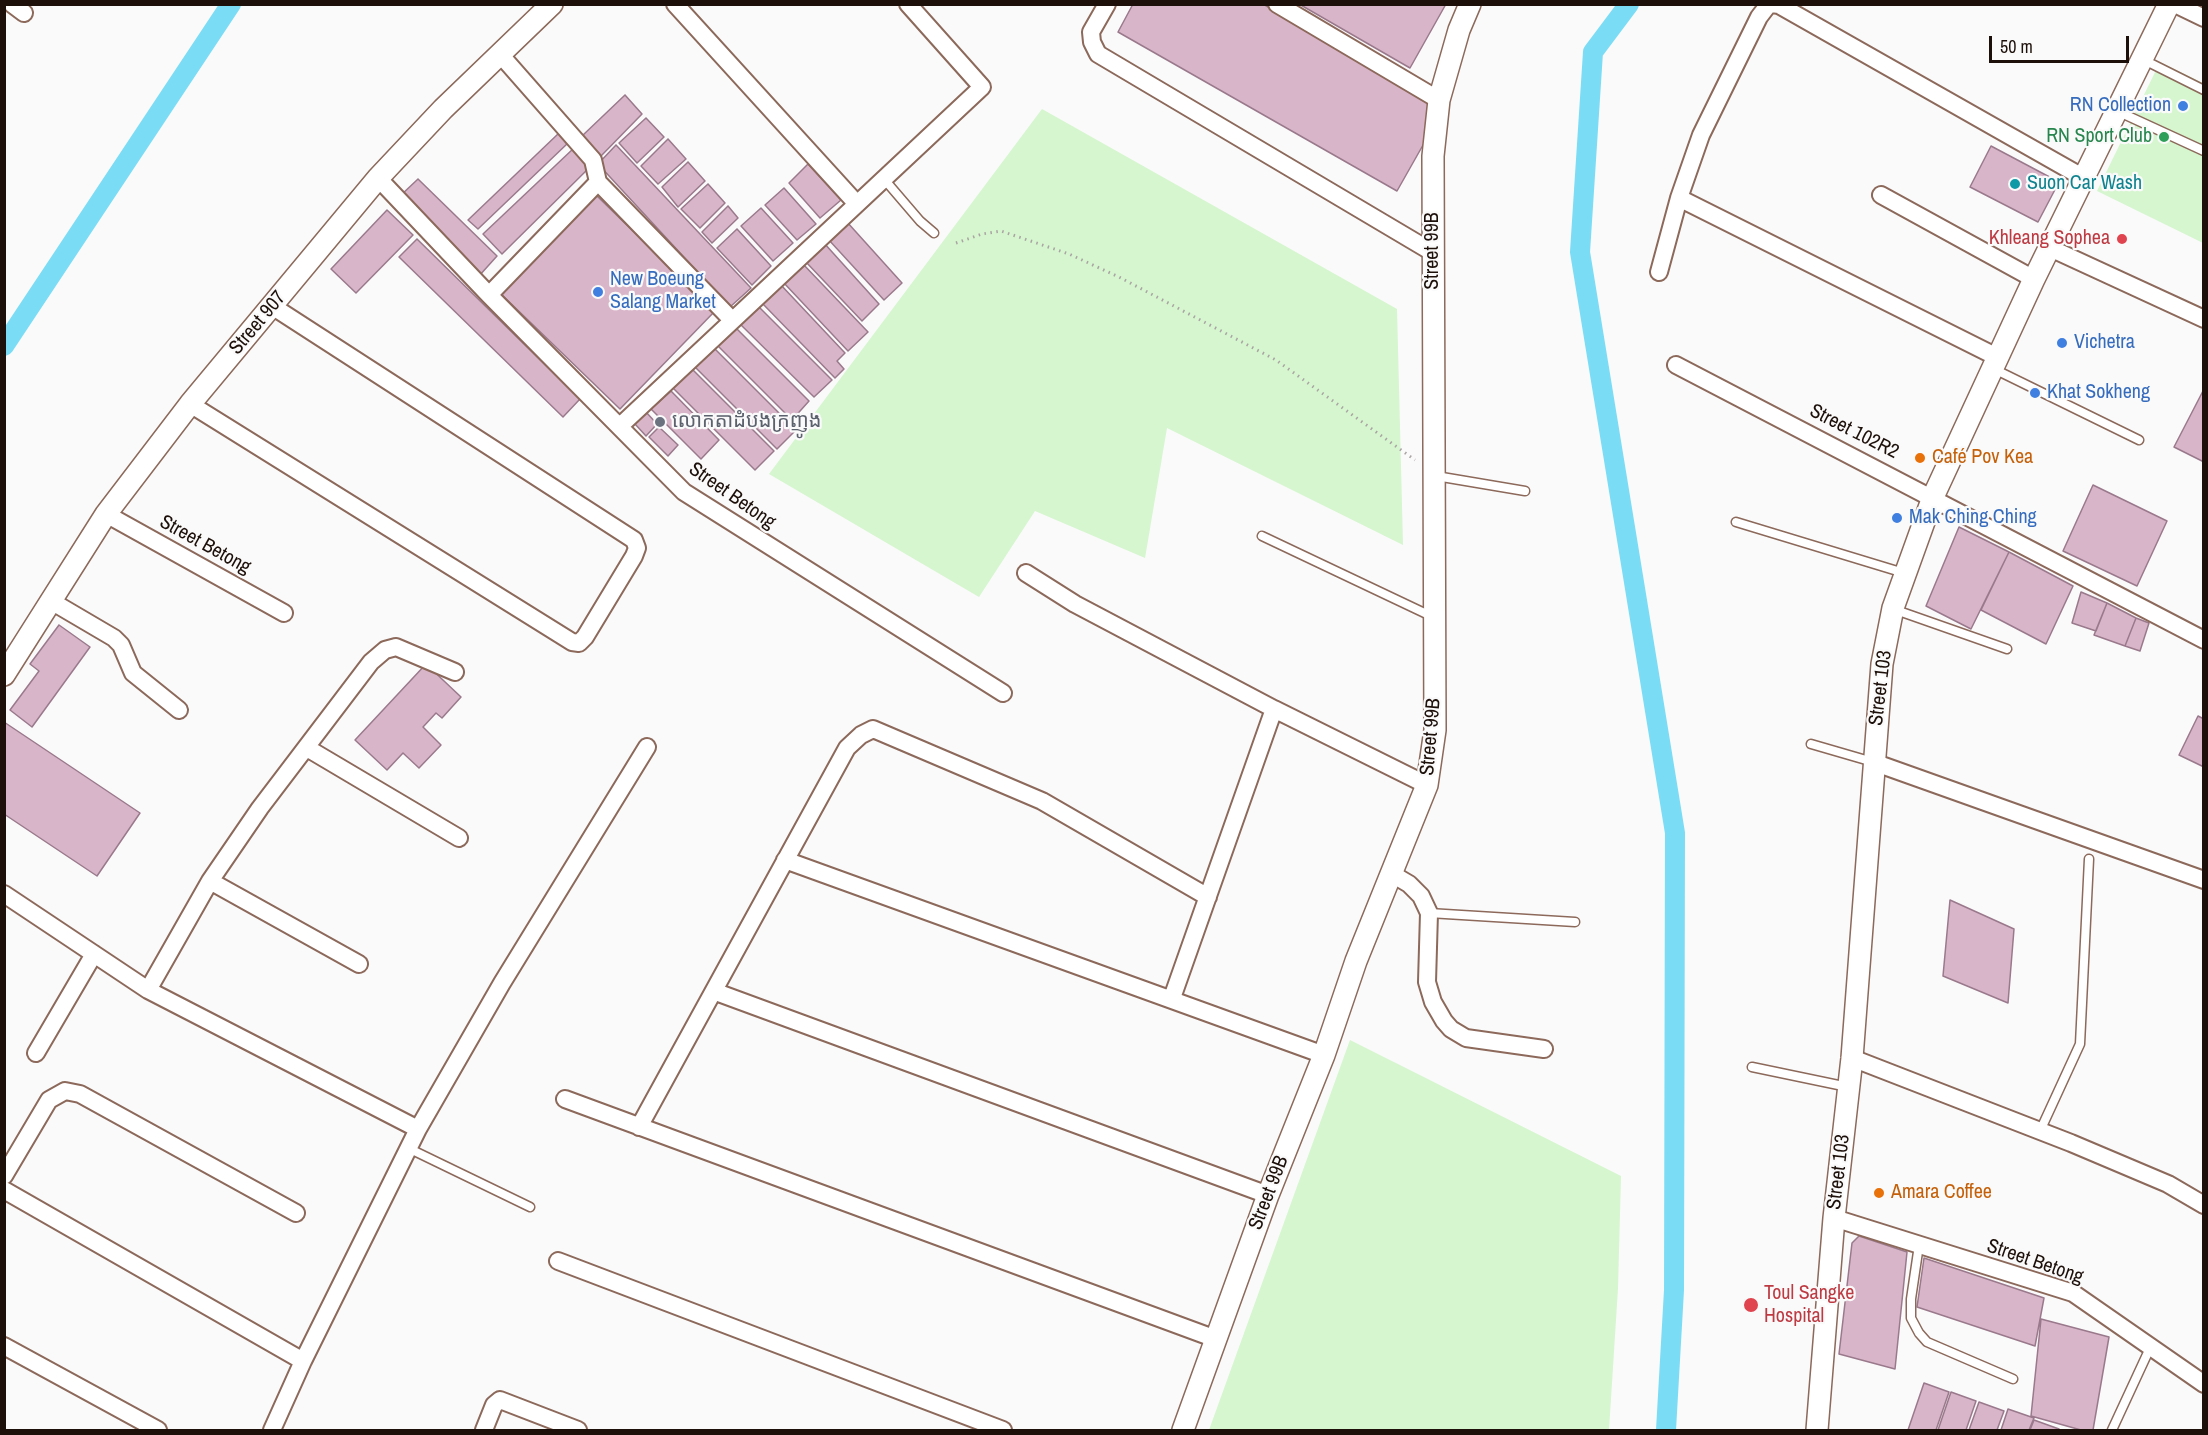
<!DOCTYPE html>
<meta charset="utf-8">
<style>
body{margin:0}
#map{position:relative;width:2208px;height:1435px;overflow:hidden;background:#fafafa;font-family:"Archivo Narrow",sans-serif}
canvas{display:block}
.frame{position:absolute;inset:0;border:6px solid #1d100a;pointer-events:none}
.scale{position:absolute;left:1989px;top:36px;width:140px;height:27px;box-sizing:border-box;border:3px solid #1d100a;border-top:0;padding-left:8px;font-size:18px;line-height:21px;white-space:nowrap;color:#1d100a;-webkit-text-stroke:4px #fafafa;paint-order:stroke}
</style>
<div id="map">
<canvas width="2208" height="1435"></canvas>
<div class="frame"></div>
<div class="scale">50 m</div>
</div>
<script>
const g = document.querySelector('canvas').getContext('2d');
g.lineJoin = 'round';
function paint(path, color) { g.fillStyle = color; g.fill(path, 'evenodd'); }
const shape = rows => new Path2D(rows.map(r => 'M' + r).join(''));
function stroke(path, color, width, dash) { g.strokeStyle = color; g.lineWidth = width; g.lineCap = dash ? 'butt' : 'round'; g.setLineDash(dash || []); g.stroke(path); }
function drawText(font, color, halo, rows, align = 'center') {
  g.font = font + ' "Archivo Narrow","Noto Sans Khmer",sans-serif'; g.lineWidth = 4.5; g.setLineDash([]); g.textBaseline = 'middle'; g.strokeStyle = halo; g.fillStyle = color; for (const [text, x, y, turn = 0] of rows) {
    g.save(); g.translate(x, y); g.rotate((+turn || 0) * Math.PI / 180); g.textAlign = isNaN(turn) ? turn : align; if (halo) g.strokeText(text, 0, 0); g.fillText(text, 0, 0); g.restore();
  }
}
paint(shape([
 [2160,62,2203,83,2203,243,2097,191],
 [1042,109,1397,309,1403,545,1167,428,1145,558,1035,511,979,597,769,474],
 [1350,1040,1621,1176,1618,1288,1609,1430,1209,1430]
]), '#d5f6ce');
stroke(shape([
 [1629,4,1593,52,1580,252,1675,833,1674,1290,1666,1430],
 [4,346,231,4]
]), '#7bdcf6', 20);
const building = shape([
 [1133,4,1263,4,1444,108,1397,191,1118,32,1133,4],
 [1299,4,1446,4,1410,68,1299,4],
 [625,95,642,114,601,156,582,136,625,95],
 [646,118,664,137,637,163,619,143,646,118],
 [559,133,568,143,478,229,468,220,559,133],
 [668,139,686,159,658,184,641,166,668,139],
 [616,145,751,288,730,307,598,164,616,145],
 [1991,146,2059,182,2038,222,1970,187,1991,146],
 [574,148,590,167,502,254,483,234,574,148],
 [688,162,705,181,678,207,662,187,688,162],
 [808,164,841,200,820,218,789,183,808,164],
 [418,179,497,256,479,276,400,196,418,179],
 [708,184,725,203,700,228,681,209,708,184],
 [784,188,816,224,797,240,765,205,784,188],
 [596,195,715,311,620,409,501,294,596,195],
 [728,206,738,218,712,243,702,232,728,206],
 [761,208,793,243,773,261,741,226,761,208],
 [387,210,413,235,356,293,331,269,387,210],
 [847,222,902,283,884,300,828,239,847,222],
 [737,229,771,266,752,285,717,248,737,229],
 [417,239,580,399,563,417,399,257,417,239],
 [824,243,879,304,862,321,805,261,824,243],
 [802,263,868,332,848,351,783,282,802,263],
 [780,284,845,353,837,361,844,369,835,378,761,302,780,284],
 [757,305,832,380,814,397,739,323,757,305],
 [735,327,809,401,792,420,717,345,735,327],
 [713,347,796,430,777,449,694,366,713,347],
 [691,368,774,451,755,470,673,388,691,368],
 [2204,389,2204,462,2174,447,2204,389],
 [671,391,719,440,701,459,651,409,671,391],
 [646,412,657,424,646,436,635,424,646,412],
 [659,427,678,445,668,456,649,437,659,427],
 [2093,485,2167,521,2137,586,2063,551,2093,485],
 [1959,527,2009,552,1971,629,1926,606,1959,527],
 [2009,552,2073,586,2046,644,1981,610,2009,552],
 [2081,592,2107,603,2096,631,2072,623,2081,592],
 [2107,603,2136,618,2125,646,2094,635,2107,603],
 [2136,618,2149,623,2140,651,2125,646,2136,618],
 [59,625,90,647,32,727,10,710,39,671,30,664,59,625],
 [426,664,461,697,442,718,436,713,423,727,441,745,419,768,403,753,387,770,355,740,426,664],
 [2198,716,2204,719,2204,767,2179,755,2198,716],
 [4,722,140,813,97,876,4,814,4,722],
 [1950,900,2014,929,2008,1003,1943,976,1950,900],
 [1859,1236,1907,1252,1895,1369,1839,1354,1852,1243,1859,1236],
 [1924,1258,2044,1298,2035,1346,1917,1307,1924,1258],
 [2041,1319,2109,1337,2093,1430,2081,1430,2031,1416,2041,1319],
 [1924,1383,1949,1392,1936,1430,1908,1430,1924,1383],
 [1951,1392,1976,1401,1966,1430,1938,1430,1951,1392],
 [1979,1402,2004,1411,1997,1430,1969,1430,1979,1402],
 [2008,1409,2034,1418,2029,1430,2001,1430,2008,1409],
 [2034,1420,2059,1429,2058,1430,2030,1430,2034,1420]
]);
paint(building, '#d9b5c9');
stroke(building, '#9a798c', 1.5);
const service = shape([
 [2142,59,2204,90],
 [2117,111,2204,151],
 [884,179,920,221,934,233],
 [1994,369,2139,440],
 [1436,476,1525,491],
 [1736,522,1904,573],
 [1262,536,1433,617],
 [1893,609,2007,649],
 [1811,744,1873,762],
 [1429,913,1575,922],
 [1752,1067,1848,1087],
 [2040,1131,2080,1044,2089,859],
 [408,1148,530,1207],
 [1919,1245,1911,1299,1911,1318,1919,1333,1927,1342,2013,1379],
 [2112,1430,2150,1348]
]);
const minor = shape([
 [12,4,24,13],
 [675,4,857,204],
 [1107,4,1091,32,1092,42,1098,54,1432,252],
 [1277,4,1439,100],
 [1772,4,1779,5,2084,178],
 [2175,4,2204,18],
 [499,53,593,160,598,182,732,320],
 [378,178,489,295,684,492,1003,693],
 [1881,195,2034,279],
 [1679,198,1999,358],
 [2050,248,2204,319],
 [1659,272,1679,198,1701,135,1759,17,1769,4],
 [489,295,598,182],
 [1676,365,2204,640],
 [190,404,572,642,579,643,585,637,634,556,637,548,634,540,272,306],
 [620,426,982,87,908,4],
 [106,514,284,613],
 [1026,573,1075,604,1274,709,1427,785],
 [51,601,114,638,121,645,133,673,179,710],
 [307,748,459,838],
 [1873,762,2204,880],
 [785,860,1324,1055],
 [1392,874,1409,884,1421,896,1429,913,1427,982,1433,1002,1444,1021,1451,1029,1466,1038,1544,1049],
 [210,881,359,964],
 [4,894,148,990,418,1129],
 [148,990,210,881,260,808,371,662,385,650,396,647,455,672],
 [716,992,1268,1195],
 [1172,998,1274,709],
 [36,1053,94,954],
 [1852,1058,2071,1143,2168,1184,2204,1205],
 [565,1099,1216,1339],
 [639,1127,847,748,861,735,873,729,1042,801,1208,897],
 [4,1176,49,1100,65,1091,80,1094,296,1213],
 [4,1190,303,1361],
 [1834,1218,2073,1293,2204,1384],
 [558,1261,1003,1430],
 [4,1346,158,1430],
 [272,1430,303,1361,418,1129,502,983,647,747],
 [484,1430,494,1405,500,1400,578,1430]
]);
const tertiary = shape([
 [4,675,106,514,190,404,378,178,443,109,552,4],
 [1183,1430,1268,1195,1324,1055,1356,961,1427,785,1435,730,1433,156,1439,100,1459,30,1470,4],
 [1817,1430,1834,1218,1852,1058,1882,664,1893,608,1933,497,2034,279,2169,4]
]);
stroke(service, '#8c695a', 11);
stroke(minor, '#8c695a', 20);
stroke(tertiary, '#8c695a', 24);
stroke(shape([
 [956,243,982,234,1001,231,1069,254,1119,277,1276,360,1415,460]
]), '#aaa5a3', 3, [1.5, 4.5]);
stroke(service, '#fff', 8);
stroke(minor, '#fff', 16);
stroke(tertiary, '#fff', 21);
for (const [x, y, r, color] of [
 [2183,106,6,"#3f7fe0"],
 [2164,137,6,"#2e9e5b"],
 [2015,184,6,"#0f9aa8"],
 [2122,239,6,"#e0444e"],
 [598,292,6,"#3f7fe0"],
 [2062,343,6,"#3f7fe0"],
 [2035,393,6,"#3f7fe0"],
 [660,422,6,"#6b7280"],
 [1920,458,6,"#e8710a"],
 [1897,518,6,"#3f7fe0"],
 [1879,1193,6,"#e8710a"],
 [1751,1305,8,"#e0444e"]
]) { const dot = new Path2D(); dot.arc(x, y, r, 0, 2 * Math.PI); g.fillStyle = color; g.fill(dot); stroke(dot, '#fafafa', 2); }
drawText('20px', '#366cbe', '#fafafa', [
 ["RN Collection",2171,106,"right"],
 ["New Boeung",610,280],
 ["Salang Market",610,303],
 ["Vichetra",2074,343],
 ["Khat Sokheng",2047,393],
 ["Mak Ching Ching",1909,518]
], 'left');
drawText('20px', '#27864d', '#fafafa', [
 ["RN Sport Club",2152,137]
], 'right');
drawText('20px', '#0d838f', '#fafafa', [
 ["Suon Car Wash",2027,184]
], 'left');
drawText('20px', '#be3a42', '#fafafa', [
 ["Khleang Sophea",2110,239],
 ["Toul Sangke",1764,1294,"left"],
 ["Hospital",1764,1317,"left"]
], 'right');
drawText('20px', '#1d100a', '#fafafa', [
 ["Street 99B",1433,251,-90],
 ["Street 907",258,323,-50],
 ["Street 102R2",1854,432,27],
 ["Street Betong",732,496,35],
 ["Street Betong",205,545,29],
 ["Street 103",1881,688,-83],
 ["Street 99B",1431,737,-85],
 ["Street 103",1839,1172,-83],
 ["Street 99B",1269,1193,-69],
 ["Street Betong",2035,1262,19]
]);
drawText('20px', '#5b616d', '#fafafa', [
 ["លោកតាដំបងក្រញូង",672,422]
], 'left');
drawText('20px', '#c56008', '#fafafa', [
 ["Café Pov Kea",1932,458],
 ["Amara Coffee",1891,1193]
], 'left');
</script>
